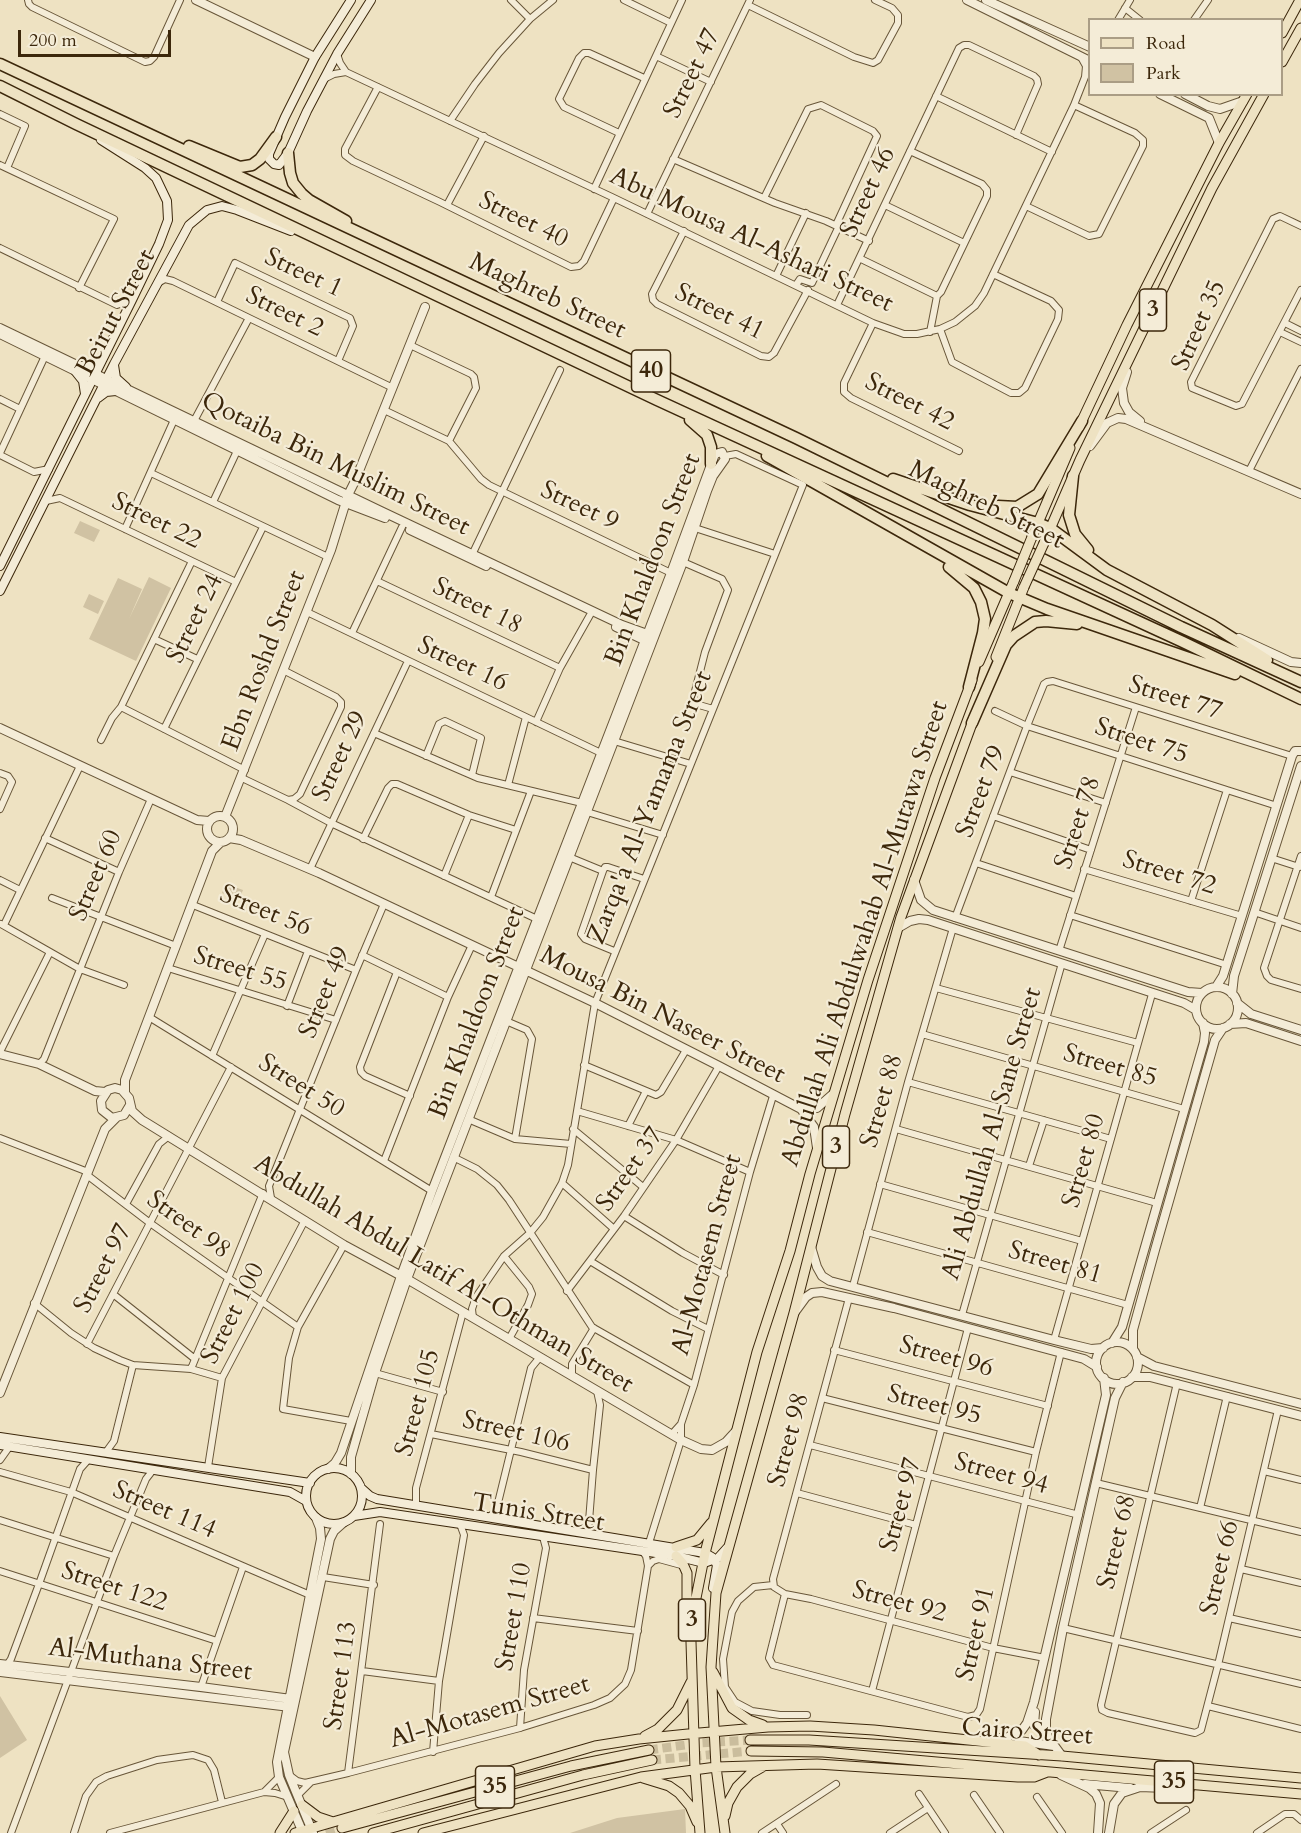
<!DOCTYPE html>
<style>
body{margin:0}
#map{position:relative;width:1301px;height:1833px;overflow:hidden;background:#eee2c2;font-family:Cardo,serif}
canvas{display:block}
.legend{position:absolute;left:1088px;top:18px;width:195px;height:78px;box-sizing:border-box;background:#f4ecd7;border:2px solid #aa9d85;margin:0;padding:8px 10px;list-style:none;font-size:18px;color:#3c270b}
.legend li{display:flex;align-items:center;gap:12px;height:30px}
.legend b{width:30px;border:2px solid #aa9d85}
.scale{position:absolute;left:18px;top:30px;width:153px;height:27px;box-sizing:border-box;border:3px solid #3c270b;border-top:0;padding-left:8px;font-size:18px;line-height:21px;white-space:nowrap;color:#3c270b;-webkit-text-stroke:4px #f4ecd7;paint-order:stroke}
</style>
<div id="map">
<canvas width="1301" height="1833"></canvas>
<ul class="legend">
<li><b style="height:8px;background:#eee2c2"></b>Road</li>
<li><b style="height:16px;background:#d0c2a3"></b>Park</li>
</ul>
<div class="scale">200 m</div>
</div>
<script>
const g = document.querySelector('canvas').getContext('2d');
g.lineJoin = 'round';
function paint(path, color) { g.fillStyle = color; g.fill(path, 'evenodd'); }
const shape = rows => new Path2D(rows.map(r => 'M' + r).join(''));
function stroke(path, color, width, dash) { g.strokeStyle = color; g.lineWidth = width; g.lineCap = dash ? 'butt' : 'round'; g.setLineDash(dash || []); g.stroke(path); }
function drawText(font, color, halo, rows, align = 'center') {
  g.font = font + ' Cardo,serif'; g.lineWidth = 4.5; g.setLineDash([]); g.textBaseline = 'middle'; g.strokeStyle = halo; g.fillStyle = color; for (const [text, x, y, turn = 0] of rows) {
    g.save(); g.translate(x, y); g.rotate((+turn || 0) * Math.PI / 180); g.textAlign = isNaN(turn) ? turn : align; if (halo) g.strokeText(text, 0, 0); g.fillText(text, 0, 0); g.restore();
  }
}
paint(shape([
 [80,521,100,530,94,542,74,533],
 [149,577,171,588,136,661,89,639,118,578,142,589,129,619],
 [89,594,104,601,98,614,83,607],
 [226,884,243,890,239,900,222,893],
 [0,1696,27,1740,0,1758],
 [685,1809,686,1833,570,1833,617,1818]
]), '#d0c2a3');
stroke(shape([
 [649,1750,700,1743,750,1740],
 [652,1760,751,1751],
 [326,1833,342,1828]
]), '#cabd9d', 9, [9, 4.5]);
const minor = shape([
 [28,0,29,4,32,7,145,62,150,61,154,57,180,0],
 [511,0,530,19],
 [624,0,671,23],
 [748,5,854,57,873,63,878,60,898,23,898,15,892,8,875,0],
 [1125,8,1140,20],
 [1118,20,1130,0],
 [1194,20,1208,0],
 [337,54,340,63,346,72],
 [656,56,711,82],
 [324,79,334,74,346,72,614,198,873,323,904,334,917,334,940,329,955,322,975,306,984,293,1074,105,1085,77,1086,66,1081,57],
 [378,87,345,149,345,155,353,161,440,202,571,267,579,266,584,261,614,198],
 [936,96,1052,152],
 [0,114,25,126,7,168],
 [450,121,475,84,499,53,530,19,553,0],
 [619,133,564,107,559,99,579,58,584,53,589,53,644,78],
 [910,151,982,184,987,190,987,196,941,292,937,296,930,332],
 [673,159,775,203,826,221,869,241],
 [0,165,114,219,79,288],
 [594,189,682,0],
 [764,198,808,109,821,105,873,131,877,136,836,225],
 [447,205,484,136],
 [885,205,964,243],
 [1026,206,1089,236,1099,234,1143,146,1143,140,1135,133,1074,105],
 [647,214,750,0],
 [1301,226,1280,216,1273,219,1191,382,1192,388,1236,406,1242,404,1301,290],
 [684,231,652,294,653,300,657,304,761,356,769,357,774,353,808,290],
 [0,248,117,305,132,300],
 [861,259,937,296],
 [776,276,806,213],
 [158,283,165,279,173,281,393,388],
 [796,285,800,279,812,283,839,226],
 [217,302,235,263,350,318,353,326,338,361],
 [837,305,959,48,964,45,969,45,1034,76,1037,79,1038,84,1016,135],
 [873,323,844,383,844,392,851,398,959,451],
 [1285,323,1301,331],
 [940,329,952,362,1011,393,1019,393,1025,388,1058,319,1059,310,1051,301,993,274],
 [1280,332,1301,342],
 [410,345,471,374,474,377,476,388,449,441],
 [0,399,20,409],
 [384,410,449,441,481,479,489,485,671,573],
 [194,421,249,318],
 [0,453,45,356],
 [0,455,34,472,49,469],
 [1249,471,1301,369],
 [151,473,328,557],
 [46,501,60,498,236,582],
 [213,502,237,451],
 [695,528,775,554],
 [125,529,174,420],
 [471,557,560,370],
 [683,562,722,579,728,590,705,652,692,703,713,709],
 [377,581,560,668],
 [307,612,601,753],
 [352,633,402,527],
 [154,639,197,659],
 [121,707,245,770],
 [995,711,1027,726,1277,806],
 [536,722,560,668,590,615],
 [164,729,263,527],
 [374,733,478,778,582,803],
 [101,740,112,718,121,707,192,561],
 [614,741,691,764],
 [426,756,439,724,445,721,481,738,472,775],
 [1010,772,1106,803],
 [0,773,8,776,12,782,0,809],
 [242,778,288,800,294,799,300,794,341,707,341,702,336,697,283,670],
 [508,785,526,717],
 [288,800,331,823,537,919],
 [587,812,663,835],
 [993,816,1091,850],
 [45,838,119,872],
 [363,839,388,788,392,784,397,784,469,815,516,830],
 [1301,856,1264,968,1267,976,1271,980,1301,989],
 [569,857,603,871],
 [1271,858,1299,867],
 [976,863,1076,896],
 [310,869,408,661],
 [1084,869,1242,916],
 [603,871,581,934,585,939,614,951],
 [603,871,605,867,608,867,644,879],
 [444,876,469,815],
 [0,880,20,890],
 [491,897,531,791],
 [52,898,176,946],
 [1191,901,1227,790],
 [193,905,356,970],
 [1254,912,1301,928],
 [1070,915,1227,965],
 [955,918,1027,726,1044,684,1047,682,1053,681,1292,756],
 [1,924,80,969,124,985],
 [4,925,80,766],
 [1059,951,1136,707],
 [362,955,448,997],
 [168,968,336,1020],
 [397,972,360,1067,361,1072,365,1076,410,1096],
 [936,988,1138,1043],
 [287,1006,308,951],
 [149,1017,432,1191],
 [506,1021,527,1030,532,1039,515,1139],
 [922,1034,1184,1109],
 [0,1052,50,952],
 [212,1056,265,934],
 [39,1064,44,1059,119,872,151,799],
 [584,1065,656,1095,661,1092,686,1050],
 [908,1082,1111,1139],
 [577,1111,676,1140,750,1172],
 [468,1119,515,1139,571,1144],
 [628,1126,646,1091],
 [573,1129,643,1187],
 [896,1129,1157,1203],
 [0,1138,88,1172],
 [453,1157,477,1169,497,1185,509,1200,592,1327,694,1385],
 [384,1161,448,997,472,945],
 [1029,1166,1044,1120],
 [87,1175,150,1223,298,1327],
 [562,1183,614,1229],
 [880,1184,1082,1241],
 [271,1198,269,1186,356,970,384,904],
 [126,1204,159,1144,169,1136],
 [624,1216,683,1253,724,1275],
 [867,1232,1128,1305],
 [344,1245,298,1327,289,1358,283,1409,351,1421],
 [504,1256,529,1287,532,1294,528,1305,509,1339],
 [590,1261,672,1311,708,1329],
 [853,1286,908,1082,953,928],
 [567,1291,624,1216,676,1140,719,1066],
 [113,1294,195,1359],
 [849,1298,773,1579,774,1587,785,1594,811,1599,993,1648,1045,1658],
 [34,1303,71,1333,94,1348,120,1360,133,1365,191,1369,222,1378],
 [962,1315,1062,963],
 [473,1318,472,1309,476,1297,504,1256,530,1233,543,1217,562,1183,568,1165,595,1003,803,485,736,454,725,456],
 [1054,1340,1152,994],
 [87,1344,231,1067],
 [834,1350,1048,1406],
 [191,1369,263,1193],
 [375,1373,443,1392],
 [572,1376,572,1364,594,1328],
 [1177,1383,1101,1705,1102,1710,1108,1713,1195,1733,1201,1730,1218,1665,1278,1410],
 [822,1398,1036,1452],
 [431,1434,521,1452,593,1470],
 [672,1434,681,1424,694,1385,750,1172,773,1096],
 [810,1445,1079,1515],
 [106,1452,114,1441,133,1365],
 [0,1460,10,1446],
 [208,1467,222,1378,305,1220],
 [1264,1471,1301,1480],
 [0,1472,71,1492,310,1595],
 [1096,1483,1301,1532],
 [797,1493,916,1525],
 [416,1504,416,1488,463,1312],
 [1200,1508,1227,1396],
 [489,1517,495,1512,497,1507,531,1368,540,1357],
 [0,1520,114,1556],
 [588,1534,593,1470,600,1405,597,1391],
 [649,1543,681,1440,681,1425],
 [648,1566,653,1561,659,1559,681,1565],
 [1241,1569,1301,1583],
 [0,1571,217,1641],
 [323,1577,374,1585],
 [773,1585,754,1587,738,1601,732,1612,723,1659,725,1687,735,1702,752,1711,780,1715,807,1715],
 [785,1594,769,1658,773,1665,968,1717,976,1715,980,1709,1036,1452,1061,1352],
 [533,1618,638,1631],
 [1229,1618,1301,1634],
 [1063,1628,1301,1684],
 [7,1665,11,1659,39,1584,80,1469,88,1460],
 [362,1671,439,1681],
 [201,1687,243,1567],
 [872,1691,968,1328],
 [1208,1706,1301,1729],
 [520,1728,524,1670,546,1548,543,1537],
 [433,1752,439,1681,464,1535,460,1524],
 [348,1773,380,1524],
 [289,1775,297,1781,305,1783,348,1773,520,1728,594,1705,610,1698,625,1684,631,1670,648,1566,646,1556,642,1551],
 [265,1791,279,1777],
 [919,1794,945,1833],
 [298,1795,311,1782],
 [974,1795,1000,1833],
 [1037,1797,1062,1833],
 [777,1824,783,1833],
 [11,1833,114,1556,146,1479,153,1470],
 [74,1833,86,1796,96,1782,107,1776,157,1760,193,1755,208,1760,214,1770,222,1802],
 [110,1833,264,1792,275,1793,288,1797],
 [762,1833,836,1784],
 [890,1833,928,1808],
 [1151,1833,1186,1810],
 [1257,1833,1285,1814,1294,1814,1301,1820]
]);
const tertiary = shape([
 [196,0,315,57],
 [967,0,1090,61],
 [986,0,1090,47],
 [1160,94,1209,118,1219,143],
 [1185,94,1208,106,1220,109,1243,101],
 [0,328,381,511,622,625,650,635],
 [0,334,338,500,385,518],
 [1127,372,1122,388,1124,403,1129,412,1140,421],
 [1090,446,1107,423,1118,418,1126,419,1301,494],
 [410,530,486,566],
 [616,627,648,642],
 [1239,638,1291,662,1301,663],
 [0,728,197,820,209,821],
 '207 829a13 13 0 1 1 26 0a13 13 0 1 1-26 0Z',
 [225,817,331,550,348,495,355,481,425,307],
 [229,838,241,840,319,873,595,1003,719,1066,801,1109,814,1127,817,1148],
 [914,880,921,900,933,910,1188,992,1202,993],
 [898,928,910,921,919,919,928,920,1184,1003,1196,1010],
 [1216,987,1223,976,1292,756,1295,751,1301,751],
 '1196 1008a21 21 0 1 1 42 0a21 21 0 1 1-42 0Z',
 [1232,994,1234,976,1301,766],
 [1237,1003,1251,1014,1301,1030],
 [1230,1024,1246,1023,1301,1041],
 [0,1054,39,1064,95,1091,105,1092],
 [125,1092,125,1080,212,851,221,842],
 [130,1105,124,1115,112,1118,102,1110,101,1101,108,1090,115,1088,122,1090,129,1098,132,1111,142,1120,344,1245,407,1279,681,1440,701,1449,712,1450,726,1442,737,1430],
 [801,1109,817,1108,833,1094],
 [811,1247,817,1267,822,1276,830,1281,1054,1340,1091,1349,1103,1348],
 [795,1312,806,1297,812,1293,822,1292,894,1308,1084,1359,1097,1367],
 '1096 1363a21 21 0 1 1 42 0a21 21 0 1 1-42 0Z',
 [1112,1343,1122,1327,1204,1042,1205,1033,1203,1023],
 [1133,1349,1133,1330,1155,1250,1215,1040,1223,1028],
 [1137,1357,1154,1366,1301,1404],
 [1132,1377,1150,1377,1301,1416],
 [0,1393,105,1129,116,1118],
 [328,1469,335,1463,341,1453,401,1276,432,1191,671,573,715,454,722,452,725,459,713,476,707,491,683,562,407,1279,375,1373,351,1457,351,1474],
 [0,1664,201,1687,291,1699],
 [0,1672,290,1707],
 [1035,1712,1034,1725,1039,1727,1045,1725],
 [989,1738,1006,1738,1022,1730,1027,1723,1034,1702,1106,1395,1104,1378],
 [1019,1741,1054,1746],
 [1062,1756,1048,1737,1046,1730,1046,1719,1063,1628,1115,1398,1123,1382],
 [1061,1775,1089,1788,1096,1794,1100,1803,1098,1833],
 [1085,1784,1130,1788],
 [303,1833,279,1777,277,1762,321,1539,320,1528,316,1518],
 [313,1833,289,1775,284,1752,330,1539,334,1531,343,1523],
 [1109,1833,1114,1804,1122,1793,1140,1787,1190,1789]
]);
const secondary = shape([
 [351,0,315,57,285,117,269,154,269,159,274,164,279,165,288,153,307,111,337,54,371,0],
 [114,365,116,378,126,387],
 [82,366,95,363,102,358],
 [75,371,83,381,85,394],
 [98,398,106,392,116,391],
 [0,566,132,300,159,244,168,220,167,201,156,178,145,168,101,140],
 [0,591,114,364,189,225,207,210,222,206,237,210,291,231],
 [0,1437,310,1483],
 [0,1445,290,1492,306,1501],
 '306 1496a28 28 0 1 1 56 0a28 28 0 1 1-56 0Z',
 [361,1488,370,1496,377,1499,705,1553,712,1557,717,1565,713,1588],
 [354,1516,380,1512,676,1556,704,1563,718,1558,727,1548]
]);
const primary = shape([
 [1282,33,1300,0],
 [1282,62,1301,28],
 [1079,427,1127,325,1219,143,1247,94],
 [1032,537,1070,448],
 [1044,543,1080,460,1212,188,1264,94],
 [996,657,1024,587],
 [979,662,1014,581],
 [676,1547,697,1540,711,1523],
 [676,1556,683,1564,687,1573,687,1604,692,1618],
 [713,1672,732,1708,749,1720,763,1725],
 [645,1736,658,1729,677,1710,691,1682],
 [750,1740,809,1740,1062,1756,1301,1778],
 [751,1751,823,1752,1301,1794],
 [643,1778,669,1786,679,1793,690,1806,697,1822],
 [302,1805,318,1817,333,1822],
 [725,1816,728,1803,737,1787,750,1774,764,1766],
 [342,1828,571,1766,649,1750],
 [280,1833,294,1811],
 [295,1833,595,1746,639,1739,688,1734,768,1727,810,1726,874,1730,1025,1746,1039,1755],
 [373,1833,583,1775,652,1760],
 [423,1833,641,1777,716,1767,817,1764,1018,1777,1034,1777,1047,1772],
 [700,1833,695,1769,691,1642,692,1618,705,1553,757,1352,790,1251,810,1174,868,980,935,778,972,680],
 [725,1833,716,1767,711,1667,716,1593,794,1313,845,1114,901,917,974,718]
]);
const motorway = shape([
 [0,64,796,438,1181,627,1301,682],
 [0,86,76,124,657,400,1183,642,1301,699],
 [189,146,240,167,252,165,260,159,276,137],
 [288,153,290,173,293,183,302,194,309,200,346,221],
 [690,420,707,435,711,447,711,464],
 [767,456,1009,593,1047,609,1235,674],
 [1073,476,1069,515,1075,534,1088,550],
 [893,479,970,505,1038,523,1050,528,1107,570,1212,625,1267,660],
 [998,506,1017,507,1038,494,1082,421],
 [949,567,974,588,981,602,985,619,983,633,969,687],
 [972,723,1006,645,1014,636,1035,622,1046,621,1077,624]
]);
stroke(minor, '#685639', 8);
stroke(tertiary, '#685639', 10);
stroke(secondary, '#3c270b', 10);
stroke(primary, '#3c270b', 11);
stroke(motorway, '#3c270b', 13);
stroke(minor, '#f4ecd7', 6);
stroke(tertiary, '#f4ecd7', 8);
stroke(secondary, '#f4ecd7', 8);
stroke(primary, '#eee2c2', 9);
stroke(motorway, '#eee2c2', 10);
const primaryBridge = shape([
 [1014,581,1032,537],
 [1024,587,1044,543]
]);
stroke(primaryBridge, '#3c270b', 11, []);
stroke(primaryBridge, '#eee2c2', 9);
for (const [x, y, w] of [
 [1153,310,27],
 [651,371,39],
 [836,1147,27],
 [692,1620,27],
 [1174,1782,39],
 [495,1787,39]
]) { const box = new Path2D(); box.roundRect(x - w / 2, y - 21, w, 42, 4.5); g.fillStyle = '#f4ecd7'; g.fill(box); stroke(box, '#3c270b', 1.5); }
drawText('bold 24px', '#3c270b', null, [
 ["3",1153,310],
 ["40",651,371],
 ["3",836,1147],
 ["3",692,1620],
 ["35",1174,1782],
 ["35",495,1787]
]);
drawText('26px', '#3c270b', '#f4ecd7', [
 ["Street 47",693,74,-64],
 ["Street 46",869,193,-65],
 ["Street 40",523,221,26],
 ["Abu Mousa Al-Ashari Street",751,241,25],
 ["Street 1",303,274,25],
 ["Maghreb Street",547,297,25],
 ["Beirut Street",117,313,-62],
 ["Street 2",284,313,26],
 ["Street 41",719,313,26],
 ["Street 35",1200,326,-66],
 ["Street 42",909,403,27],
 ["Qotaiba Bin Muslim Street",335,465,26],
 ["Maghreb Street",986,506,26],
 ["Street 9",579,507,25],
 ["Street 22",156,522,26],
 ["Bin Khaldoon Street",654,560,-69],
 ["Street 18",477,607,26],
 ["Street 24",196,619,-64],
 ["Ebn Roshd Street",265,661,-69],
 ["Street 16",462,665,25],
 ["Street 77",1175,699,17],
 ["Street 75",1141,742,18],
 ["Street 29",341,757,-65],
 ["Street 79",982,792,-69],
 ["Zarqa'a Al-Yamama Street",651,808,-68],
 ["Street 78",1079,823,-72],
 ["Street 72",1169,874,17],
 ["Street 60",97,876,-67],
 ["Street 56",265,912,22],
 ["Abdullah Ali Abdulwahab Al-Mutawa Street",866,934,-72],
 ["Street 55",240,970,17],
 ["Street 49",326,993,-68],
 ["Bin Khaldoon Street",478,1013,-69],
 ["Mousa Bin Naseer Street",662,1016,27],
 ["Street 85",1110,1067,16],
 ["Street 50",301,1087,32],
 ["Street 88",883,1101,-74],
 ["Ali Abdullah Al-Sane Street",993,1134,-74],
 ["Street 80",1085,1161,-74],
 ["Street 37",631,1170,-55],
 ["Street 98",188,1226,36],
 ["Al-Motasem Street",708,1255,-75],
 ["Street 81",1055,1264,16],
 ["Street 97",104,1269,-63],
 ["Abdullah Abdul Latif Al-Othman Street",443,1275,31],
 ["Street 100",234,1314,-63],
 ["Street 96",946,1358,15],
 ["Street 105",419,1403,-75],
 ["Street 95",934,1406,14],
 ["Street 106",516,1433,13],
 ["Street 98",790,1440,-75],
 ["Street 94",1001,1475,15],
 ["Street 97",902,1505,-75],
 ["Street 114",164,1511,23],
 ["Tunis Street",538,1514,9],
 ["Street 68",1118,1542,-77],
 ["Street 66",1221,1568,-77],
 ["Street 122",114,1588,18],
 ["Street 92",899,1603,15],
 ["Street 110",515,1617,-80],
 ["Street 91",977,1634,-77],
 ["Al-Muthana Street",150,1661,7],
 ["Street 113",342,1676,-82],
 ["Al-Motasem Street",490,1713,-16],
 ["Cairo Street",1027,1733,4]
]);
</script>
